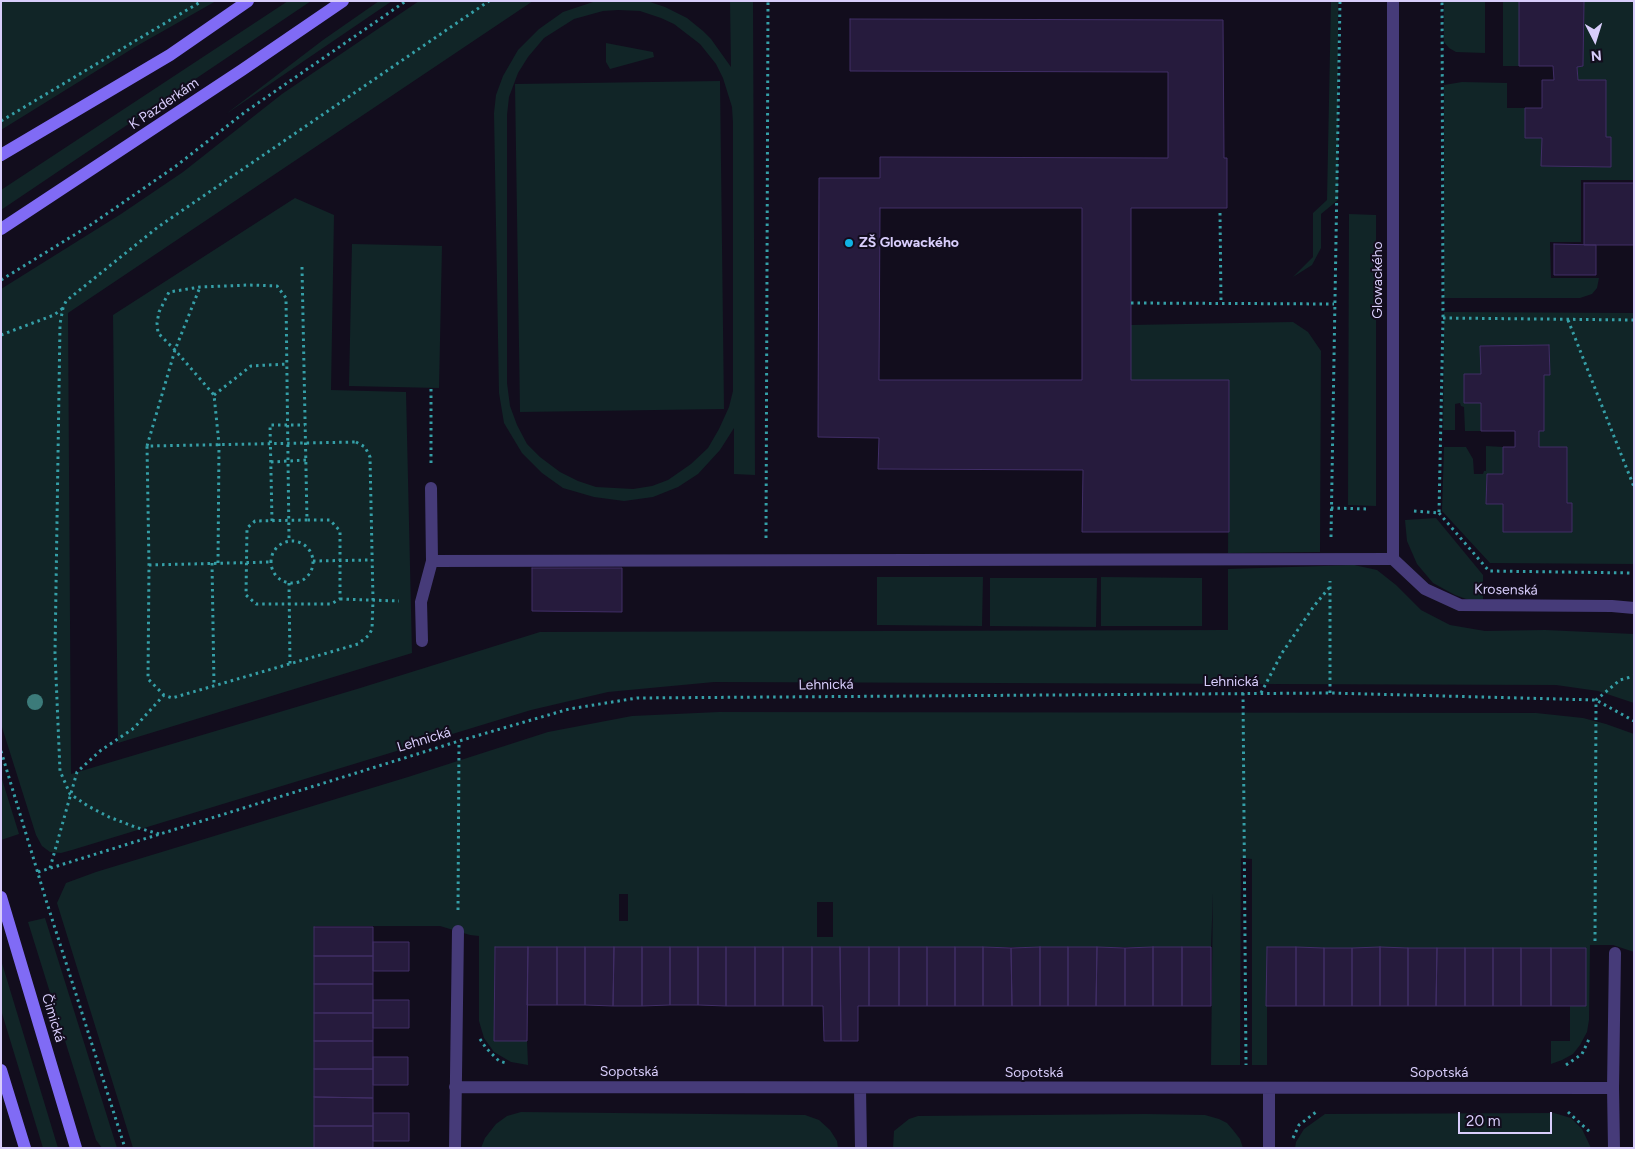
<!DOCTYPE html>
<meta charset="utf-8">
<style>
body{margin:0}
#map{position:relative;width:1635px;height:1149px;overflow:hidden;background:#120d1d;font-family:Figtree,sans-serif}
canvas{display:block}
.frame{position:absolute;inset:0;border:2px solid #d8cdfb;pointer-events:none}
.north{position:absolute;left:1570px;top:15px;width:50px;height:50px;-webkit-text-stroke:4px #120d1d;paint-order:stroke;rotate:175deg;font-size:14px;font-weight:700;line-height:20px;text-align:center;color:#d8cdfb}
.north::after{content:'';display:block;margin:auto;width:18px;height:22px;background:#d8cdfb;clip-path:polygon(50% 0,100% 100%,50% 72%,0 100%)}
.scale{position:absolute;left:1458px;top:1112px;width:94px;height:22px;box-sizing:border-box;border:2px solid #d8cdfb;border-top:0;padding-left:6px;font-size:15px;line-height:18px;white-space:nowrap;color:#d8cdfb;-webkit-text-stroke:4px #120d1d;paint-order:stroke}
</style>
<div id="map">
<canvas width="1635" height="1149"></canvas>
<div class="frame"></div>
<div class="north">N</div>
<div class="scale">20 m</div>
</div>
<script>
const g = document.querySelector('canvas').getContext('2d');
g.lineJoin = 'round';
function paint(path, color) { g.fillStyle = color; g.fill(path, 'evenodd'); }
const shape = rows => new Path2D(rows.map(r => 'M' + r).join(''));
function stroke(path, color, width, dash) { g.strokeStyle = color; g.lineWidth = width; g.lineCap = dash ? 'butt' : 'round'; g.setLineDash(dash || []); g.stroke(path); }
function drawText(font, color, halo, rows, align = 'center') {
  g.font = font + ' Figtree,sans-serif'; g.lineWidth = 4; g.setLineDash([]); g.textBaseline = 'middle'; g.strokeStyle = halo; g.fillStyle = color; for (const [text, x, y, turn = 0] of rows) {
    g.save(); g.translate(x, y); g.rotate((+turn || 0) * Math.PI / 180); g.textAlign = isNaN(turn) ? turn : align; if (halo) g.strokeText(text, 0, 0); g.fillText(text, 0, 0); g.restore();
  }
}
paint(shape([
 [1,1,216,1,135,47,1,130],
 [288,1,311,1,1,210,1,190],
 [379,1,392,1,226,114,323,40],
 [419,1,533,1,68,313,71,774,357,689,540,632,1228,630,1228,569,1354,565,1377,570,1396,585,1421,610,1450,625,1485,631,1545,630,1634,634,1634,703,1598,691,1556,685,714,682,608,692,531,710,72,850,61,853,50,852,42,846,36,835,1,724,1,289,121,214,183,172,282,94],
 [596,1,647,1,665,7,687,18,703,31,711,39,731,67,730,1,753,1,755,475,734,474,734,428,720,450,698,474,678,487,653,497,624,501,594,497,563,488,542,473,522,453,504,423,499,393,494,113,496,95,503,76,518,50,539,29,563,12],
 [618,10,640,11,661,18,674,24,700,44,716,64,723,78,732,107,733,123,733,391,729,407,719,429,708,448,691,464,668,480,652,486,633,489,596,487,578,481,560,472,540,457,527,444,517,425,510,406,507,383,507,115,509,97,518,73,528,57,544,38,574,19,603,11],
 [1331,1,1338,1,1338,200,1321,214,1321,248,1312,265,1293,277,1313,257,1313,213,1327,200],
 [1444,1,1485,1,1485,53,1456,52,1449,48,1444,42],
 [1503,1,1519,1,1519,66,1503,66],
 [1584,1,1634,1,1634,180,1581,180,1581,242,1550,242,1551,278,1599,278,1597,288,1592,294,1580,298,1444,298,1444,85,1462,82,1507,83,1507,108,1525,108,1525,137,1542,138,1542,166,1611,167,1611,138,1606,137,1606,81,1578,80,1577,67,1583,66],
 [606,43,653,52,654,57,610,69,606,62],
 [720,81,724,409,520,412,515,84],
 [295,198,334,215,331,390,406,392,412,653,118,743,113,315],
 [1349,214,1376,215,1376,506,1348,505],
 [352,244,442,246,439,388,349,386],
 [1444,312,1634,313,1634,564,1490,563,1442,511,1444,447,1466,447,1473,459,1474,474,1483,474,1484,471,1486,471,1486,446,1503,447,1503,474,1487,475,1486,503,1503,504,1503,532,1572,532,1572,503,1567,503,1567,447,1539,447,1539,431,1544,431,1544,375,1550,374,1549,345,1480,346,1481,374,1464,374,1464,403,1481,403,1481,431,1465,431,1464,407,1461,406,1460,403,1455,404,1455,430,1443,430],
 [1293,322,1308,332,1321,351,1320,552,1228,553,1229,380,1131,380,1131,325],
 [1436,518,1483,575,1483,602,1469,600,1455,595,1433,583,1417,564,1407,541,1405,520],
 [877,577,983,577,982,626,877,625],
 [1101,577,1202,578,1202,626,1101,626],
 [990,578,1097,578,1096,627,990,626],
 [719,712,1536,713,1583,718,1606,724,1634,734,1634,952,1613,945,1590,945,1589,1020,1587,1032,1580,1045,1573,1054,1562,1060,1551,1064,1551,1041,1570,1041,1570,1006,1586,1006,1585,948,1267,948,1267,1065,1252,1065,1252,859,1241,858,1240,1065,1211,1065,1213,893,1211,947,495,947,494,1041,527,1041,528,1065,511,1062,494,1052,484,1038,479,1021,479,936,470,935,440,926,315,926,314,1148,133,1148,57,903,66,883,96,872,408,777,548,732,632,716],
 [619,894,628,894,628,921,619,921],
 [817,902,833,902,833,937,817,937],
 [1,776,19,834,1,840],
 [45,918,117,1148,102,1148,96,1140,28,922],
 [1,960,58,1148,43,1148,1,1010],
 [521,1112,805,1115,819,1120,830,1130,837,1141,838,1148,481,1148,485,1138,496,1124,507,1116],
 [1554,1113,1571,1118,1582,1129,1591,1148,1295,1148,1296,1142,1304,1129,1325,1114],
 [1145,1114,1205,1115,1219,1119,1227,1123,1233,1130,1240,1139,1243,1148,893,1148,894,1131,909,1119,918,1116]
]), '#112527');
const building = shape([
 [1519,1,1584,1,1583,66,1577,67,1578,80,1606,80,1606,137,1611,137,1611,167,1541,166,1542,138,1525,138,1525,108,1542,108,1542,80,1554,80,1553,66,1519,66,1519,1],
 [850,19,1223,20,1224,158,1227,158,1227,208,1131,208,1131,380,1229,380,1229,532,1082,532,1083,470,878,469,879,438,818,437,819,178,880,178,880,157,1168,158,1168,72,850,71,850,19],
 [880,208,1082,208,1082,380,879,380,880,208],
 [1584,183,1634,183,1634,245,1584,245,1584,183],
 [1554,244,1596,245,1596,275,1554,275,1554,244],
 [1549,345,1550,375,1544,375,1544,431,1539,431,1539,447,1567,447,1567,503,1572,503,1572,532,1503,532,1503,504,1486,504,1487,474,1503,474,1503,447,1515,447,1515,431,1481,431,1481,403,1464,403,1464,374,1481,374,1480,346,1549,345],
 [532,568,622,568,622,612,532,611,532,568],
 [314,927,373,927,373,956,314,956,314,927],
 [373,942,409,942,409,971,373,971,373,942],
 [495,947,528,947,527,1041,494,1041,495,947],
 [528,947,557,947,557,1005,527,1005,528,947],
 [557,947,585,947,585,1005,557,1005,557,947],
 [585,947,614,947,613,1006,585,1005,585,947],
 [614,947,642,947,642,1006,613,1006,614,947],
 [642,947,670,947,670,1005,642,1006,642,947],
 [670,947,698,947,698,1005,670,1005,670,947],
 [698,947,726,947,726,1006,698,1005,698,947],
 [726,947,755,947,755,1006,726,1006,726,947],
 [755,947,783,947,783,1006,755,1006,755,947],
 [783,947,812,947,812,1006,783,1006,783,947],
 [812,947,840,947,841,1041,824,1041,823,1006,812,1006,812,947],
 [840,947,869,947,869,1006,858,1006,858,1041,841,1041,840,947],
 [869,947,899,947,899,1006,869,1006,869,947],
 [899,947,927,947,927,1006,899,1006,899,947],
 [927,947,955,947,955,1006,927,1006,927,947],
 [955,947,983,947,983,1006,955,1006,955,947],
 [983,947,1011,948,1012,1006,983,1006,983,947],
 [1040,947,1040,1006,1012,1006,1011,948,1040,947],
 [1040,947,1068,947,1068,1006,1040,1006,1040,947],
 [1068,947,1097,947,1096,1006,1068,1006,1068,947],
 [1097,947,1125,948,1125,1006,1096,1006,1097,947],
 [1153,947,1153,1006,1125,1006,1125,948,1153,947],
 [1153,947,1182,947,1182,1006,1153,1006,1153,947],
 [1182,947,1211,947,1211,1006,1182,1006,1182,947],
 [1267,947,1296,947,1296,1006,1266,1006,1267,947],
 [1296,947,1324,948,1324,1006,1296,1006,1296,947],
 [1380,947,1408,948,1408,1006,1380,1006,1380,947],
 [1380,947,1380,1006,1352,1006,1352,948,1380,947],
 [1324,948,1352,948,1352,1006,1324,1006,1324,948],
 [1408,948,1437,948,1436,1006,1408,1006,1408,948],
 [1437,948,1465,948,1465,1006,1436,1006,1437,948],
 [1465,948,1493,948,1493,1006,1465,1006,1465,948],
 [1493,948,1521,948,1521,1006,1493,1006,1493,948],
 [1521,948,1551,948,1551,1006,1521,1006,1521,948],
 [1551,948,1586,948,1586,1006,1551,1006,1551,948],
 [314,956,373,956,373,984,314,984,314,956],
 [314,984,373,984,373,1013,314,1013,314,984],
 [373,1000,409,1000,409,1028,373,1028,373,1000],
 [314,1013,373,1013,373,1041,314,1041,314,1013],
 [314,1041,373,1041,373,1069,314,1069,314,1041],
 [373,1057,408,1057,408,1085,373,1085,373,1057],
 [314,1069,373,1069,373,1098,314,1097,314,1069],
 [314,1097,373,1098,373,1126,314,1126,314,1097],
 [373,1113,409,1113,409,1141,373,1141,373,1113],
 [314,1126,373,1126,373,1148,314,1148,314,1126]
]);
paint(building, '#261b3d');
stroke(building, '#412e67', 1);
stroke(shape([
 [1,121,202,1],
 [1220,213,1221,303],
 [302,267,307,520,330,520,340,531,340,599,331,604,256,604,246,595,247,528,255,521,307,520],
 [1,280,92,224,176,166,245,112,406,1],
 [1131,303,1334,304],
 [1443,318,1634,320],
 [1568,320,1634,487],
 [1,335,54,315,63,308],
 [431,389,431,466],
 [214,395,251,366,287,364],
 [356,442,365,447,370,457,373,600,372,629,369,635,358,644,172,698,164,695,148,679,149,565,147,446,356,442],
 [147,446,175,350,200,287],
 [271,462,306,460],
 [1331,508,1370,509],
 [1414,511,1439,513,1443,318,1442,1],
 [1439,513,1489,571,1634,573],
 [272,521,270,425,305,425],
 [1331,537,1340,1],
 [766,538,768,1],
 '271 562a21 21 0 1 1 42 0a21 21 0 1 1-42 0Z',
 [313,561,371,560],
 [212,563,214,686],
 [218,563,219,444,214,395,175,350,158,333,157,323,159,312,169,292,200,287,249,285,277,286,286,298,289,540],
 [149,565,271,562],
 [289,583,290,664],
 [340,599,399,601],
 [1243,693,1246,1065],
 [1261,693,1282,653,1314,606,1329,588],
 [1330,693,1330,581],
 [1,751,46,900,125,1148],
 [159,834,135,827,109,817,88,806,70,794,60,771,55,653,60,324,63,308,66,301,158,227,489,1],
 [50,868,77,772,100,751,134,728,164,695],
 [38,872,459,741,569,709,637,698,1330,693,1596,700,1634,721],
 [458,910,459,741],
 [1595,941,1596,700,1620,680,1634,676],
 [480,1039,486,1048,499,1061,506,1063],
 [1566,1065,1582,1054,1590,1037],
 [1568,1112,1591,1133],
 [1293,1138,1299,1125,1316,1112]
]), '#359fa7', 3, [2.5, 4]);
stroke(shape([
 [432,561,1393,559],
 [422,641,421,602,432,561,431,488]
]), '#463b79', 12);
stroke(shape([
 [1393,1,1393,559,1425,589,1460,605,1612,606,1634,608],
 [455,1087,1613,1088],
 [860,1088,861,1148],
 [455,1148,458,931],
 [1269,1148,1269,1088],
 [1614,1148,1613,1088,1615,953]
]), '#463b79', 12);
stroke(shape([
 [1,155,170,55,248,1],
 [1,229,242,70,343,1],
 [1,897,76,1148],
 [1,1070,25,1148]
]), '#806bf5', 12);
g.fillStyle = '#3c7b7a';
for (const [x, y] of [
 [35,702]
]) { g.beginPath(); g.arc(x, y, 8, 0, 2 * Math.PI); g.fill(); }
for (const [x, y, r, color] of [
 [849,243,5,"#10b3e4"]
]) { const dot = new Path2D(); dot.arc(x, y, r, 0, 2 * Math.PI); g.fillStyle = color; g.fill(dot); stroke(dot, '#120d1d', 2); }
drawText('14px', '#d8cdfb', '#120d1d', [
 ["K Pazderkám",164,104,-34],
 ["Glowackého",1378,280,-90],
 ["Krosenská",1506,590,1],
 ["Lehnická",1231,682],
 ["Lehnická",826,685,-1],
 ["Lehnická",424,740,-17],
 ["Čimická",53,1018,73],
 ["Sopotská",629,1072],
 ["Sopotská",1034,1073],
 ["Sopotská",1439,1073]
]);
drawText('bold 14px', '#d8cdfb', '#120d1d', [
 ["ZŠ Glowackého",859,243]
], 'left');
</script>
